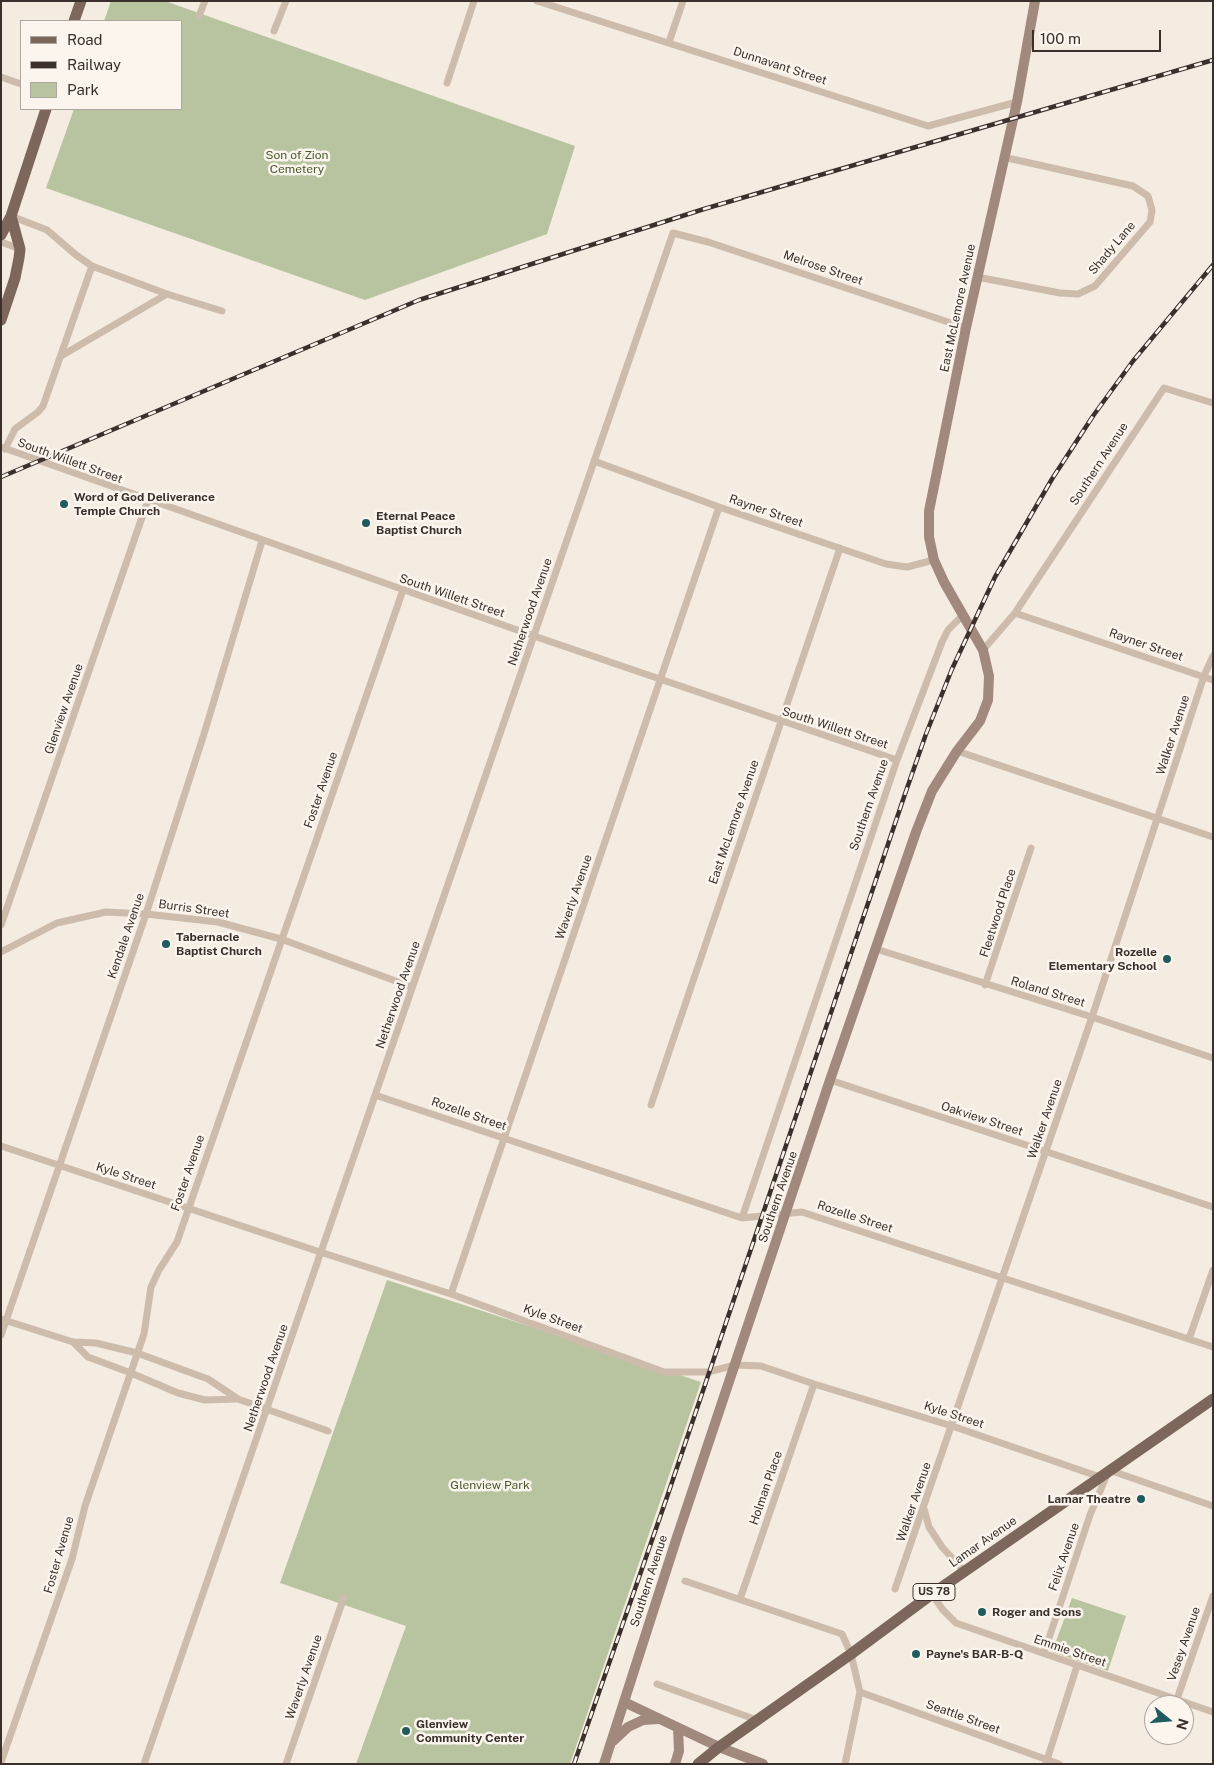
<!DOCTYPE html>
<style>
body{margin:0}
#map{position:relative;width:1214px;height:1765px;overflow:hidden;background:#f4ebe1;font-family:"Public Sans",sans-serif}
canvas{display:block}
.frame{position:absolute;inset:0;border:2px solid #3b302b;pointer-events:none}
.legend{position:absolute;left:20px;top:20px;width:162px;height:90px;box-sizing:border-box;background:#fbf5ee;border:1px solid #aea6a0;margin:0;padding:6px 9px;list-style:none;font-size:15px;color:#3b302b}
.legend li{display:flex;align-items:center;gap:10px;height:25px}
.legend b{width:25px;border:1px solid #aea6a0}
.north{position:absolute;left:1144px;top:1695px;width:50px;height:50px;box-sizing:border-box;background:#fbf5ee;border:1px solid #aea6a0;border-radius:50%;rotate:107deg;font-size:14px;font-weight:700;line-height:20px;text-align:center;color:#3b302b}
.north::after{content:'';display:block;margin:auto;width:18px;height:22px;background:#1f5a5e;clip-path:polygon(50% 0,100% 100%,50% 72%,0 100%)}
.scale{position:absolute;left:1032px;top:30px;width:129px;height:22px;box-sizing:border-box;border:2px solid #3b302b;border-top:0;padding-left:6px;font-size:15px;line-height:18px;white-space:nowrap;color:#3b302b;-webkit-text-stroke:4px #fbf5ee;paint-order:stroke}
</style>
<div id="map">
<canvas width="1214" height="1765"></canvas>
<div class="frame"></div>
<ul class="legend">
<li><b style="height:6px;background:#7d675c"></b>Road</li>
<li><b style="height:6px;background:#3b302b"></b>Railway</li>
<li><b style="height:14px;background:#b8c4a0"></b>Park</li>
</ul>
<div class="north">N</div>
<div class="scale">100 m</div>
</div>
<script>
const g = document.querySelector('canvas').getContext('2d');
g.lineJoin = 'round';
function paint(path, color) { g.fillStyle = color; g.fill(path, 'evenodd'); }
const shape = rows => new Path2D(rows.map(r => 'M' + r).join(''));
function stroke(path, color, width, dash) { g.strokeStyle = color; g.lineWidth = width; g.lineCap = dash ? 'butt' : 'round'; g.setLineDash(dash || []); g.stroke(path); }
function drawText(font, color, halo, rows, align = 'center') {
  g.font = font + ' "Public Sans",sans-serif'; g.lineWidth = 5; g.setLineDash([]); g.textBaseline = 'middle'; g.strokeStyle = halo; g.fillStyle = color; for (const [text, x, y, turn = 0] of rows) {
    g.save(); g.translate(x, y); g.rotate((+turn || 0) * Math.PI / 180); g.textAlign = isNaN(turn) ? turn : align; if (halo) g.strokeText(text, 0, 0); g.fillText(text, 0, 0); g.restore();
  }
}
paint(shape([
 [111,1,165,1,575,146,547,234,365,300,46,188,74,109,181,109,181,21,104,21],
 [387,1280,701,1382,570,1764,356,1764,406,1626,280,1583],
 [1072,1598,1126,1616,1108,1671,1052,1652]
]), '#b8c4a0');
stroke(shape([
 [537,1,928,126,1017,102],
 [199,16,205,1],
 [274,31,286,1],
 [669,42,683,1],
 [1,77,21,84],
 [447,83,474,1],
 [11,216,47,230,76,255,92,266],
 [1,242,20,249],
 [977,277,1060,293,1078,294,1095,286,1150,222,1152,210,1148,196,1133,186,1003,157],
 [61,356,167,294],
 [1,447,534,636,897,760],
 [5,449,15,429,38,412,43,406,92,266,167,294,222,311],
 [594,461,719,507,886,564,907,567,934,560],
 [1015,613,1213,680],
 [983,650,1015,613,1164,388,1213,403],
 [957,751,1213,837],
 [1,925,148,500],
 [876,949,1092,1017,1213,1058],
 [1,952,57,923,106,912,146,914,218,922,281,939,412,987],
 [985,985,1031,848],
 [830,1080,1213,1207],
 [375,1095,742,1218,802,1212,1213,1347],
 [651,1105,840,548],
 [1,1146,320,1252,451,1294,664,1372,708,1372,735,1365,761,1366,814,1384,952,1426,1100,1477],
 [742,1218,897,760,942,642,948,630,963,615],
 [451,1294,719,507],
 [1,1319,73,1342,96,1343,137,1353,208,1379,238,1399,328,1431],
 [1,1335,146,914,204,734,262,541],
 [1189,1339,1213,1270],
 [73,1342,88,1357,131,1373,178,1393,205,1400,237,1399],
 [924,1509,929,1527,942,1547,964,1571],
 [685,1581,842,1634,851,1654,860,1692,845,1764],
 [895,1589,1092,1017,1204,676,1213,656],
 [932,1594,943,1610,956,1623,1213,1712],
 [740,1599,814,1384],
 [1044,1653,1090,1515,1109,1470,1213,1506],
 [657,1684,757,1720],
 [860,1692,1059,1764],
 [1177,1699,1213,1596],
 [1,1762,72,1559,85,1506,144,1334,151,1287,159,1270,177,1242,403,590],
 [1046,1763,1077,1666],
 [144,1764,673,233,708,242,966,328],
 [286,1764,344,1597]
]), '#cdbbac', 7);
stroke(shape([
 [624,1702,719,1747,763,1764],
 [613,1741,628,1727,643,1720,658,1719],
 [604,1764,677,1537,830,1080,916,832,932,791,957,751,980,721,988,700,989,676,983,650,944,582,934,560,929,537,929,511,966,328,1017,102,1035,1],
 [675,1764,679,1751,678,1728]
]), '#a18a7d', 10);
stroke(shape([
 [74,21,81,1],
 [1,235,11,216,46,109],
 [1,320,15,278,19,258,20,249,11,216],
 [698,1764,719,1747,851,1654,932,1594,1213,1399]
]), '#7d675c', 11);
const rail = shape([
 [1,477,419,300,704,209,1213,60],
 [574,1764,667,1497,905,794,926,734,952,669,995,577,1052,479,1093,416,1133,361,1213,265]
]);
stroke(rail, '#3b302b', 4.5);
stroke(rail, '#fbf5ee', 2.5, [8]);
for (const [x, y, r, color] of [
 [64,504,5,"#1f5a5e"],
 [366,523,5,"#1f5a5e"],
 [166,944,5,"#1f5a5e"],
 [1167,959,5,"#1f5a5e"],
 [1141,1499,5,"#1f5a5e"],
 [982,1612,5,"#1f5a5e"],
 [916,1654,5,"#1f5a5e"],
 [406,1731,5,"#1f5a5e"]
]) { const dot = new Path2D(); dot.arc(x, y, r, 0, 2 * Math.PI); g.fillStyle = color; g.fill(dot); stroke(dot, '#fbf5ee', 2); }
for (const [x, y, w] of [
 [934,1592,42]
]) { const box = new Path2D(); box.roundRect(x - w / 2, y - 8.5, w, 17, 4); g.fillStyle = '#fbf5ee'; g.fill(box); stroke(box, '#3b302b', 1); }
drawText('bold 11px', '#3b302b', null, [
 ["US 78",934,1592]
]);
drawText('12px', '#3b302b', '#fbf5ee', [
 ["Dunnavant Street",780,66,18],
 ["Shady Lane",1112,248,-50],
 ["Melrose Street",823,268,19],
 ["East McLemore Avenue",958,308,-78],
 ["South Willett Street",70,461,20],
 ["Southern Avenue",1099,464,-57],
 ["Rayner Street",766,511,19],
 ["South Willett Street",452,596,19],
 ["Netherwood Avenue",530,612,-71],
 ["Rayner Street",1146,645,19],
 ["Glenview Avenue",64,709,-71],
 ["South Willett Street",835,728,18],
 ["Walker Avenue",1173,735,-72],
 ["Foster Avenue",321,790,-71],
 ["Southern Avenue",869,805,-71],
 ["East McLemore Avenue",734,822,-71],
 ["Waverly Avenue",574,897,-71],
 ["Burris Street",194,909,8],
 ["Fleetwood Place",998,913,-72],
 ["Kendale Avenue",126,936,-71],
 ["Roland Street",1048,992,17],
 ["Netherwood Avenue",398,995,-71],
 ["Rozelle Street",469,1114,19],
 ["Oakview Street",982,1119,18],
 ["Walker Avenue",1045,1119,-71],
 ["Foster Avenue",188,1173,-71],
 ["Kyle Street",126,1176,18],
 ["Southern Avenue",778,1197,-71],
 ["Rozelle Street",855,1217,18],
 ["Kyle Street",553,1319,20],
 ["Netherwood Avenue",266,1378,-71],
 ["Kyle Street",954,1415,18],
 ["Holman Place",766,1488,-71],
 ["Walker Avenue",914,1502,-71],
 ["Lamar Avenue",983,1542,-35],
 ["Foster Avenue",59,1555,-74],
 ["Felix Avenue",1064,1557,-71],
 ["Southern Avenue",649,1581,-72],
 ["Vesey Avenue",1184,1644,-71],
 ["Emmie Street",1070,1651,19],
 ["Waverly Avenue",304,1677,-71],
 ["Seattle Street",963,1717,20]
]);
drawText('12px', '#4a5a2e', '#fbf5ee', [
 ["Son of Zion",297,155],
 ["Cemetery",297,169],
 ["Glenview Park",490,1485]
]);
drawText('bold 12px', '#3b302b', '#fbf5ee', [
 ["Word of God Deliverance",74,497],
 ["Temple Church",74,511],
 ["Eternal Peace",376,516],
 ["Baptist Church",376,530],
 ["Tabernacle",176,937],
 ["Baptist Church",176,951],
 ["Rozelle",1157,952,"right"],
 ["Elementary School",1157,966,"right"],
 ["Lamar Theatre",1131,1499,"right"],
 ["Roger and Sons",992,1612],
 ["Payne's BAR-B-Q",926,1654],
 ["Glenview",416,1724],
 ["Community Center",416,1738]
], 'left');
</script>
